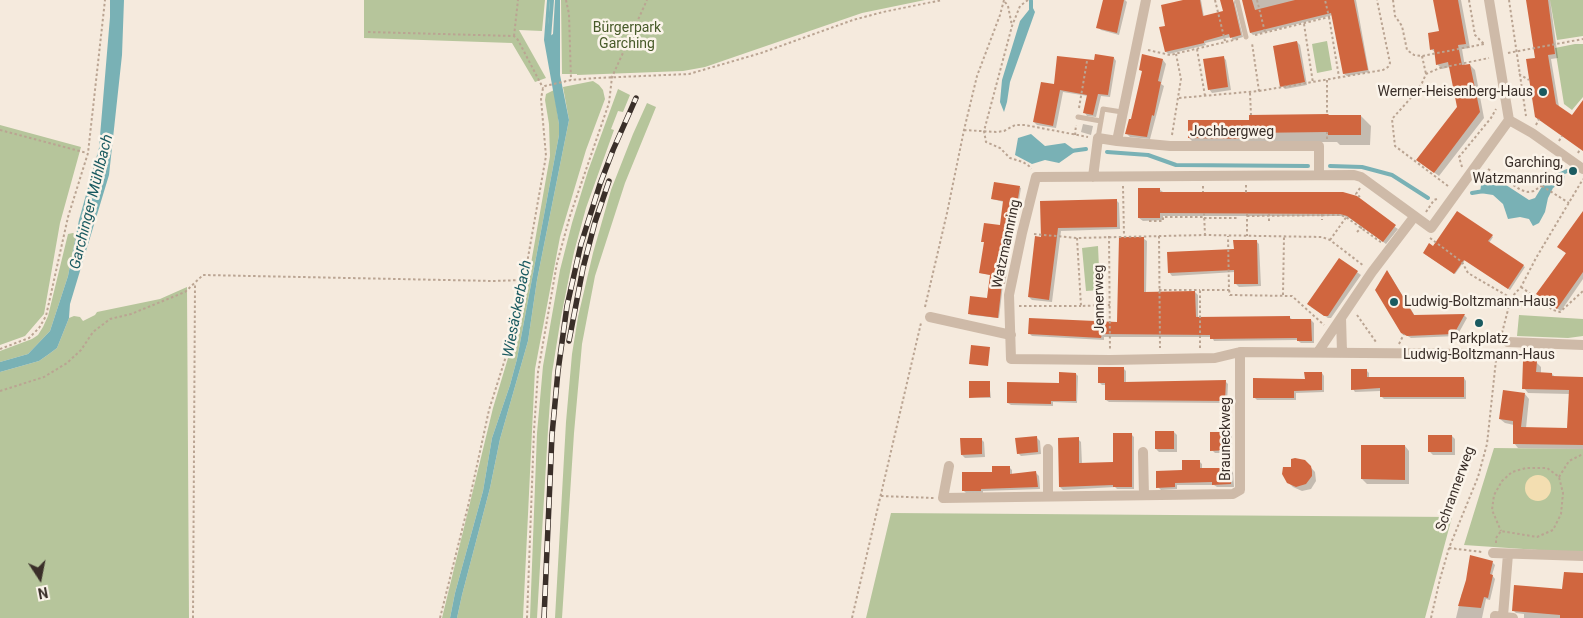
<!DOCTYPE html>
<meta charset="utf-8">
<style>
body{margin:0}
#map{position:relative;width:1583px;height:618px;overflow:hidden;background:#f5eadd;font-family:Roboto,sans-serif}
canvas{display:block}
.north{position:absolute;left:15px;top:553px;width:50px;height:50px;-webkit-text-stroke:4px #fbf4ea;paint-order:stroke;rotate:169deg;font-size:14px;font-weight:700;line-height:20px;text-align:center;color:#3a2f29}
.north::after{content:'';display:block;margin:auto;width:18px;height:22px;background:#3a2f29;clip-path:polygon(50% 0,100% 100%,50% 72%,0 100%)}
</style>
<div id="map">
<canvas width="1583" height="618"></canvas>
<div class="north">N</div>
</div>
<script>
const g = document.querySelector('canvas').getContext('2d');
g.lineJoin = 'round';
function paint(path, color) { g.fillStyle = color; g.fill(path, 'evenodd'); }
const shape = rows => new Path2D(rows.map(r => 'M' + r).join(''));
function stroke(path, color, width, dash) { g.strokeStyle = color; g.lineWidth = width; g.lineCap = dash ? 'butt' : 'round'; g.setLineDash(dash || []); g.stroke(path); }
function drawText(font, color, halo, rows, align = 'center') {
  g.font = font + ' Roboto,sans-serif'; g.lineWidth = 5; g.setLineDash([]); g.textBaseline = 'middle'; g.strokeStyle = halo; g.fillStyle = color; for (const [text, x, y, turn = 0] of rows) {
    g.save(); g.translate(x, y); g.rotate((+turn || 0) * Math.PI / 180); g.textAlign = isNaN(turn) ? turn : align; if (halo) g.strokeText(text, 0, 0); g.fillText(text, 0, 0); g.restore();
  }
}
paint(shape([
 [364,0,545,0,542,31,519,30,546,78,535,82,512,43,364,38],
 [561,0,925,0,862,13,705,67,683,71,577,75,577,74,562,74],
 [1550,0,1583,0,1583,36,1557,40],
 [1327,41,1332,70,1317,73,1312,44],
 [1575,44,1583,44,1583,97,1572,110,1564,104,1555,48],
 [593,81,599,85,603,90,605,99,586,150,560,237,535,369,523,618,457,618,462,595,490,488,500,439,528,341,537,280,569,120,563,87],
 [618,89,630,95,623,112,618,111,611,129,614,130,586,208,574,252,561,317,552,373,548,430,537,618,530,618,537,433,543,366,560,270,572,223,588,171],
 [554,90,559,124,559,135,517,359,510,385,492,438,483,491,455,593,450,618,442,618,493,408,517,328,530,269,550,156,549,124,545,100,546,94],
 [647,103,656,107,625,183,595,276,582,344,574,433,562,618,555,618,566,422,572,354,578,317,593,253,611,190,633,134],
 [0,125,81,147,60,223,44,314,25,336,0,345],
 [73,233,76,235,68,276,50,331,28,354,0,362,0,351,32,339,38,335,43,327,48,316,68,234],
 [1098,246,1100,290,1086,291,1082,248],
 [187,287,189,618,0,618,0,372,39,361,49,354,57,348,69,318,74,316,80,317,83,321,95,315,97,312,160,299],
 [1519,315,1583,319,1583,336,1568,338,1517,336],
 [1494,448,1583,449,1583,553,1464,545],
 [891,513,1452,517,1425,618,866,618]
]), '#b6c59b');
paint(shape([
 '1525 488a13 13 0 1 1 26 0a13 13 0 1 1-26 0Z'
]), '#f3deb1');
paint(shape([
 [110,0,124,0,122,55,109,175,70,304,69,318,57,348,49,354,39,361,0,372,0,362,28,354,50,331,68,276,79,220,99,148,110,17],
 [547,0,550,0,548,33,550,36,553,34,555,0,560,0,560,75,569,120,537,280,528,341,500,439,490,488,462,595,457,618,450,618,455,593,483,491,492,438,510,385,517,359,559,135,559,124,544,40],
 [1032,6,1035,12,1010,82,1007,102,1004,112,1000,102,1002,80,1020,21],
 [1031,134,1045,146,1065,143,1076,151,1059,163,1045,160,1032,164,1015,155,1018,138],
 [1560,173,1565,176,1564,181,1553,188,1548,198,1545,212,1539,223,1533,226,1529,219,1520,217,1508,219,1503,204,1493,195,1480,193,1481,185,1497,182,1506,185,1529,200,1535,198,1546,180,1554,174]
]), '#79b1b5');
paint(shape([
 [1104,0,1125,0,1127,2,1119,35,1101,30,1098,27],
 [1187,0,1201,0,1204,17,1224,12,1221,0,1232,0,1231,7,1235,0,1237,0,1235,4,1243,37,1233,40,1231,37,1205,43,1206,45,1169,54,1166,52,1166,26],
 [1243,0,1356,0,1369,72,1347,76,1344,74,1333,15,1253,35,1251,33],
 [1434,0,1461,0,1470,48,1462,49,1464,61,1465,66,1470,65,1475,70,1484,118,1439,176,1423,164,1458,107,1450,67,1442,69,1437,64,1436,53,1431,49,1440,32],
 [1527,0,1550,0,1558,58,1551,59,1559,107,1572,116,1583,102,1583,150,1541,120,1536,59],
 [1297,42,1300,45,1307,85,1285,89,1282,86],
 [1096,55,1114,58,1116,61,1110,97,1101,96,1096,117,1087,116,1085,113,1088,96,1063,92,1056,128,1037,125,1034,122,1055,86,1095,62],
 [1143,56,1163,60,1166,64,1161,84,1164,86,1150,139,1130,137,1127,134,1132,121,1143,72,1140,69],
 [1223,57,1226,60,1231,90,1212,93,1209,89],
 [1328,115,1330,116,1361,116,1371,126,1370,145,1340,145,1337,142,1259,142,1199,148,1189,138,1250,121],
 [1083,124,1093,126,1091,135,1081,132],
 [1019,187,1021,188,1005,284,1003,284,999,318,971,315,970,314,988,300,991,275,980,273,985,242,983,241,1001,227,1004,202,992,199],
 [1159,189,1163,192,1342,193,1398,229,1386,244,1351,219,1344,216,1163,216,1163,220,1143,221,1139,218],
 [1116,200,1119,203,1120,229,1061,231,1052,302,1032,300,1029,297,1042,238,1041,202],
 [1583,213,1583,279,1561,311,1540,297,1567,254,1562,250],
 [1492,236,1493,237,1489,243,1525,267,1510,290,1465,260,1455,274,1425,254,1434,248],
 [1144,239,1147,241,1146,293,1195,292,1198,295,1198,318,1289,317,1293,320,1311,320,1314,323,1314,343,1301,343,1297,340,1214,341,1212,337,1104,337,1104,340,1032,336,1029,333,1119,324],
 [1256,241,1259,244,1261,286,1239,287,1236,284,1235,272,1172,276,1169,272,1235,250],
 [1339,259,1361,275,1331,318,1328,318,1311,307],
 [1390,275,1415,316,1464,315,1467,318,1457,336,1411,338,1406,335,1402,332],
 [1536,362,1541,367,1541,373,1552,374,1556,378,1583,379,1583,449,1518,448,1514,443,1514,425,1505,423,1500,419,1525,394,1529,399,1526,428,1569,429,1570,394,1528,393,1524,388],
 [1123,368,1126,371,1126,383,1225,381,1228,384,1227,403,1109,402,1106,400,1106,385,1102,385,1099,382],
 [1366,370,1369,373,1369,379,1464,378,1466,381,1466,399,1384,399,1381,396,1381,391,1355,392,1353,389],
 [1322,373,1324,376,1324,392,1296,393,1296,400,1257,400,1254,397],
 [1076,374,1078,376,1077,403,1053,402,1053,406,1011,405,1008,403,1060,384],
 [989,382,991,398,970,397],
 [1174,432,1177,435,1177,452,1159,452,1156,449],
 [1228,433,1232,436,1232,453,1215,453,1212,450],
 [1131,434,1134,437,1134,489,1117,489,1115,487,1063,490,1060,487,1078,439,1081,442,1082,464,1114,464],
 [1452,436,1455,439,1455,455,1433,455,1430,452],
 [1036,437,1040,441,1041,454,1021,456,1018,453],
 [981,439,984,442,985,457,965,458,962,455],
 [1405,446,1409,451,1409,484,1367,484,1362,479],
 [1199,461,1202,464,1202,470,1230,469,1233,472,1234,487,1217,487,1214,485,1177,485,1177,489,1161,490,1158,487],
 [1305,461,1315,472,1316,481,1311,489,1302,491,1293,487,1288,482,1293,468],
 [1009,467,1012,470,1012,475,1036,473,1039,476,1040,489,983,491,983,493,966,493,963,490,994,473],
 [1492,562,1495,565,1492,575,1495,579,1490,600,1486,599,1482,618,1456,618,1462,593],
 [1583,574,1583,618,1524,618,1524,614,1516,613,1513,610,1564,591]
]), '#0003');
stroke(shape([
 [1031,9,1031,1],
 [549,38,552,0],
 [1071,151,1086,149],
 [1107,152,1148,155,1176,165,1308,166],
 [1330,166,1362,167,1392,175,1428,198],
 [1558,175,1567,171],
 [1472,193,1484,191]
]), '#79b1b5', 4);
paint(shape([
 [1103,0,1124,0,1117,33,1096,28],
 [1183,0,1200,0,1203,16,1223,11,1220,0,1233,0,1241,35,1230,38,1229,34,1204,41,1204,43,1165,52,1159,27,1165,26,1161,5],
 [1242,0,1252,0,1255,10,1295,0,1354,0,1368,70,1343,74,1331,13,1250,33],
 [1433,0,1458,0,1466,44,1458,45,1462,65,1470,64,1480,112,1434,173,1416,160,1457,107,1448,62,1436,65,1434,49,1430,50,1428,33,1439,31],
 [1526,0,1548,0,1555,54,1548,55,1556,104,1572,115,1583,100,1583,151,1535,117,1526,59,1535,58],
 [1297,41,1305,82,1280,87,1273,46],
 [1095,54,1114,57,1108,95,1098,94,1093,115,1083,113,1087,95,1060,90,1053,126,1033,122,1041,82,1054,84,1057,56,1094,60],
 [1142,54,1163,59,1158,81,1161,82,1154,116,1152,115,1147,137,1125,134,1129,119,1131,119,1142,71,1139,70],
 [1224,56,1228,87,1208,90,1203,59],
 [1329,114,1328,115,1361,115,1361,135,1328,135,1328,132,1249,133,1249,139,1188,138,1188,120,1249,120,1249,115],
 [994,182,1020,186,1004,284,1002,283,998,318,968,314,970,296,987,298,990,275,979,273,984,242,981,242,984,223,1000,225,1003,201,991,199],
 [1138,188,1160,188,1160,192,1343,192,1357,196,1396,225,1383,242,1347,216,1340,214,1160,213,1160,218,1138,218],
 [1117,199,1117,227,1058,228,1049,300,1028,297,1035,236,1041,237,1040,201],
 [1457,211,1493,235,1488,241,1524,265,1508,289,1464,260,1454,274,1423,253,1429,243,1433,246],
 [1583,211,1583,272,1557,309,1536,294,1566,253,1557,247],
 [1119,237,1144,237,1144,292,1195,291,1196,317,1290,316,1290,319,1311,319,1312,341,1297,341,1297,338,1210,339,1210,335,1102,334,1101,338,1028,334,1029,318,1117,322],
 [1233,240,1257,240,1258,284,1234,284,1234,270,1168,273,1167,252,1234,249],
 [1339,258,1358,271,1328,316,1324,316,1307,304],
 [1387,270,1414,315,1465,314,1454,334,1407,336,1401,333,1375,290],
 [971,345,990,347,988,366,969,364],
 [1523,361,1537,361,1536,372,1552,373,1552,376,1583,377,1583,445,1513,444,1513,421,1499,419,1503,390,1525,393,1521,427,1567,428,1569,390,1522,389],
 [1098,367,1124,367,1124,382,1226,380,1225,401,1105,400,1105,383,1098,383],
 [1351,369,1367,369,1367,377,1464,377,1464,397,1380,397,1380,388,1351,390],
 [1059,372,1076,373,1076,401,1051,401,1051,404,1007,403,1007,382,1059,383],
 [1304,372,1322,372,1322,390,1294,391,1294,398,1253,398,1253,378,1305,379],
 [969,381,990,381,990,397,969,398],
 [1155,431,1174,431,1174,449,1155,449],
 [1210,432,1229,432,1229,450,1210,451],
 [1113,433,1132,433,1132,487,1113,487,1113,485,1059,487,1058,438,1079,437,1079,463,1113,462],
 [1428,435,1452,435,1452,452,1428,452],
 [1037,436,1038,452,1017,454,1015,438],
 [960,438,982,438,982,454,961,455],
 [1361,445,1405,445,1405,480,1361,479],
 [1295,458,1305,460,1311,466,1312,471,1312,476,1306,484,1296,487,1287,483,1282,474,1283,467,1291,467,1291,459],
 [1182,460,1200,460,1200,468,1231,468,1231,484,1212,485,1212,482,1175,483,1175,487,1156,488,1156,471,1182,470],
 [992,466,1010,466,1010,474,1036,471,1038,487,981,489,981,491,962,491,962,472,992,472],
 [1470,555,1493,561,1490,574,1493,575,1488,598,1484,597,1481,608,1458,606,1466,580],
 [1564,572,1583,573,1583,618,1560,618,1560,615,1512,611,1514,585,1562,589]
]), '#d0663f');
stroke(shape([
 [566,0,569,14,571,80],
 [1028,0,1020,6,1012,26,984,131,986,142,1000,148,1010,158,1023,162,1029,166,1031,169],
 [1215,0,1225,41],
 [1257,0,1265,32],
 [1393,0,1395,16,1402,26,1407,50,1414,55,1422,56,1484,44],
 [1469,0,1475,35,1485,45],
 [1509,0,1526,116],
 [1005,2,1008,6,1012,26],
 [1329,17,1339,77],
 [1304,24,1313,83],
 [368,32,514,36,518,40,543,88],
 [1255,35,1329,17,1325,0],
 [514,36,518,0],
 [1197,49,1205,96],
 [1148,50,1170,55,1238,39],
 [1508,53,1583,39],
 [1422,56,1426,74],
 [1519,74,1529,80],
 [1327,80,1327,114],
 [1259,91,1383,70,1388,67,1390,63,1377,0],
 [1250,93,1251,115],
 [1179,98,1259,91,1252,43],
 [1079,108,1087,61],
 [1536,125,1539,119],
 [0,130,87,153],
 [964,130,996,132,1004,131,1015,125,1025,125,1088,137],
 [1075,135,1076,125],
 [1172,135,1181,79,1176,54],
 [1327,139,1327,132],
 [1559,141,1562,136],
 [1578,153,1580,149],
 [1462,167,1459,157,1491,118,1496,109],
 [1488,169,1521,190,1528,192,1534,191,1541,186,1553,161],
 [1246,185,1246,193],
 [1123,186,1124,236],
 [1203,186,1203,192],
 [1448,186,1395,146,1392,119,1409,100,1422,83,1426,74,1440,68,1489,58],
 [1542,186,1569,203],
 [1360,188,1356,194,1360,197],
 [1426,212,1434,200,1437,199],
 [1204,213,1205,235],
 [1247,214,1247,236],
 [1322,214,1322,220],
 [1247,216,1340,215,1346,217,1382,243],
 [1204,218,1238,218],
 [1149,221,1163,221,1163,217,1204,217],
 [1269,221,1269,214],
 [1357,232,1362,227],
 [1034,234,1077,238,1205,235,1322,237,1330,240,1364,266],
 [1109,236,1110,351],
 [1159,236,1160,348],
 [1077,238,1081,306,1110,305],
 [1430,238,1462,262,1468,273,1511,298],
 [1330,240,1347,216],
 [1521,287,1553,310,1560,312,1583,291],
 [1159,290,1200,290],
 [1229,290,1230,295,1292,296,1324,325],
 [1283,295,1284,236],
 [1019,306,1081,306],
 [925,307,947,213,964,130,977,76,1000,15,1004,0],
 [1357,315,1376,342],
 [1502,333,1511,298,1521,287,1536,258,1583,179],
 [1399,344,1404,334],
 [1200,348,1200,290,1229,290,1228,236],
 [0,349,29,338,39,328,46,316,68,217,88,153,105,0],
 [0,391,44,377,67,363,81,350,93,332,110,319,131,314,185,292,203,275,494,281,524,280],
 [1559,477,1569,461,1583,454],
 [881,496,934,498],
 [1496,543,1496,538,1501,531,1537,537,1553,530,1561,514,1563,493,1559,477,1547,468,1526,468,1512,472,1502,481,1494,495,1492,510,1501,531],
 [1449,548,1482,552],
 [193,618,195,283],
 [440,618,469,502,489,410,512,337,524,280,546,156,541,99,543,88,545,86,571,80,596,78,689,74,761,53,853,20,883,12,942,0],
 [527,618,534,431,538,372,557,263,570,216,609,103,612,77,647,0],
 [852,618,921,323],
 [1431,618,1440,579,1449,548,1478,477,1487,444,1496,360]
]), '#baa492', 2, [2.5, 2.5]);
stroke(shape([
 [1237,0,1246,37],
 [1078,117,1101,121],
 [1098,138,1103,109,1122,112]
]), '#cebaa8', 5);
stroke(shape([
 [1489,0,1509,120,1532,133,1583,169],
 [1117,141,1170,146,1319,146,1319,175],
 [1093,177,1098,138,1117,141,1146,0],
 [930,317,1011,335],
 [1341,318,1342,352],
 [1508,342,1583,345],
 [1318,352,1372,272,1414,217],
 [1487,354,1240,352,1215,358,1110,360,1011,359,1009,295,1022,233,1036,177,1354,175,1361,177,1431,228,1509,120],
 [1048,449,1048,496],
 [1143,452,1144,495],
 [949,466,943,498,1233,494,1240,490,1240,352],
 [1493,553,1583,556],
 [1503,616,1508,554],
 [1495,618,1495,616,1513,618]
]), '#cebaa8', 10);
const rail = shape([
 [569,341,583,268,595,222,609,181],
 [544,618,552,435,558,371,567,306,581,244,600,184,613,150,636,98]
]);
stroke(rail, '#3a2f29', 5.5);
stroke(rail, '#fbf4ea', 4, [11]);
for (const [x, y, r, color] of [
 [1543,92,5,"#1a5a60"],
 [1573,171,5,"#1a5a60"],
 [1394,302,5,"#1a5a60"],
 [1479,323,5,"#1a5a60"]
]) { const dot = new Path2D(); dot.arc(x, y, r, 0, 2 * Math.PI); g.fillStyle = color; g.fill(dot); stroke(dot, '#fbf4ea', 2); }
drawText('14px', '#485b2a', '#fbf4ea', [
 ["Bürgerpark",627,28],
 ["Garching",627,44]
]);
drawText('14px', '#3a2f29', '#fbf4ea', [
 ["Werner-Heisenberg-Haus",1533,92],
 ["Garching,",1563,163],
 ["Watzmannring",1563,179],
 ["Ludwig-Boltzmann-Haus",1404,302,"left"],
 ["Parkplatz",1479,339,"center"],
 ["Ludwig-Boltzmann-Haus",1479,355,"center"]
], 'right');
drawText('14px', '#3a2f29', '#fbf4ea', [
 ["Jochbergweg",1232,132],
 ["Watzmannring",1007,244,-78],
 ["Jennerweg",1100,299,-91],
 ["Brauneckweg",1226,439,-90],
 ["Schrannerweg",1456,489,-70]
]);
drawText('italic 15px', '#1a5a60', '#fbf4ea', [
 ["Garchinger Mühlbach",92,202,-76],
 ["Wiesäckerbach",518,309,-79]
]);
</script>
